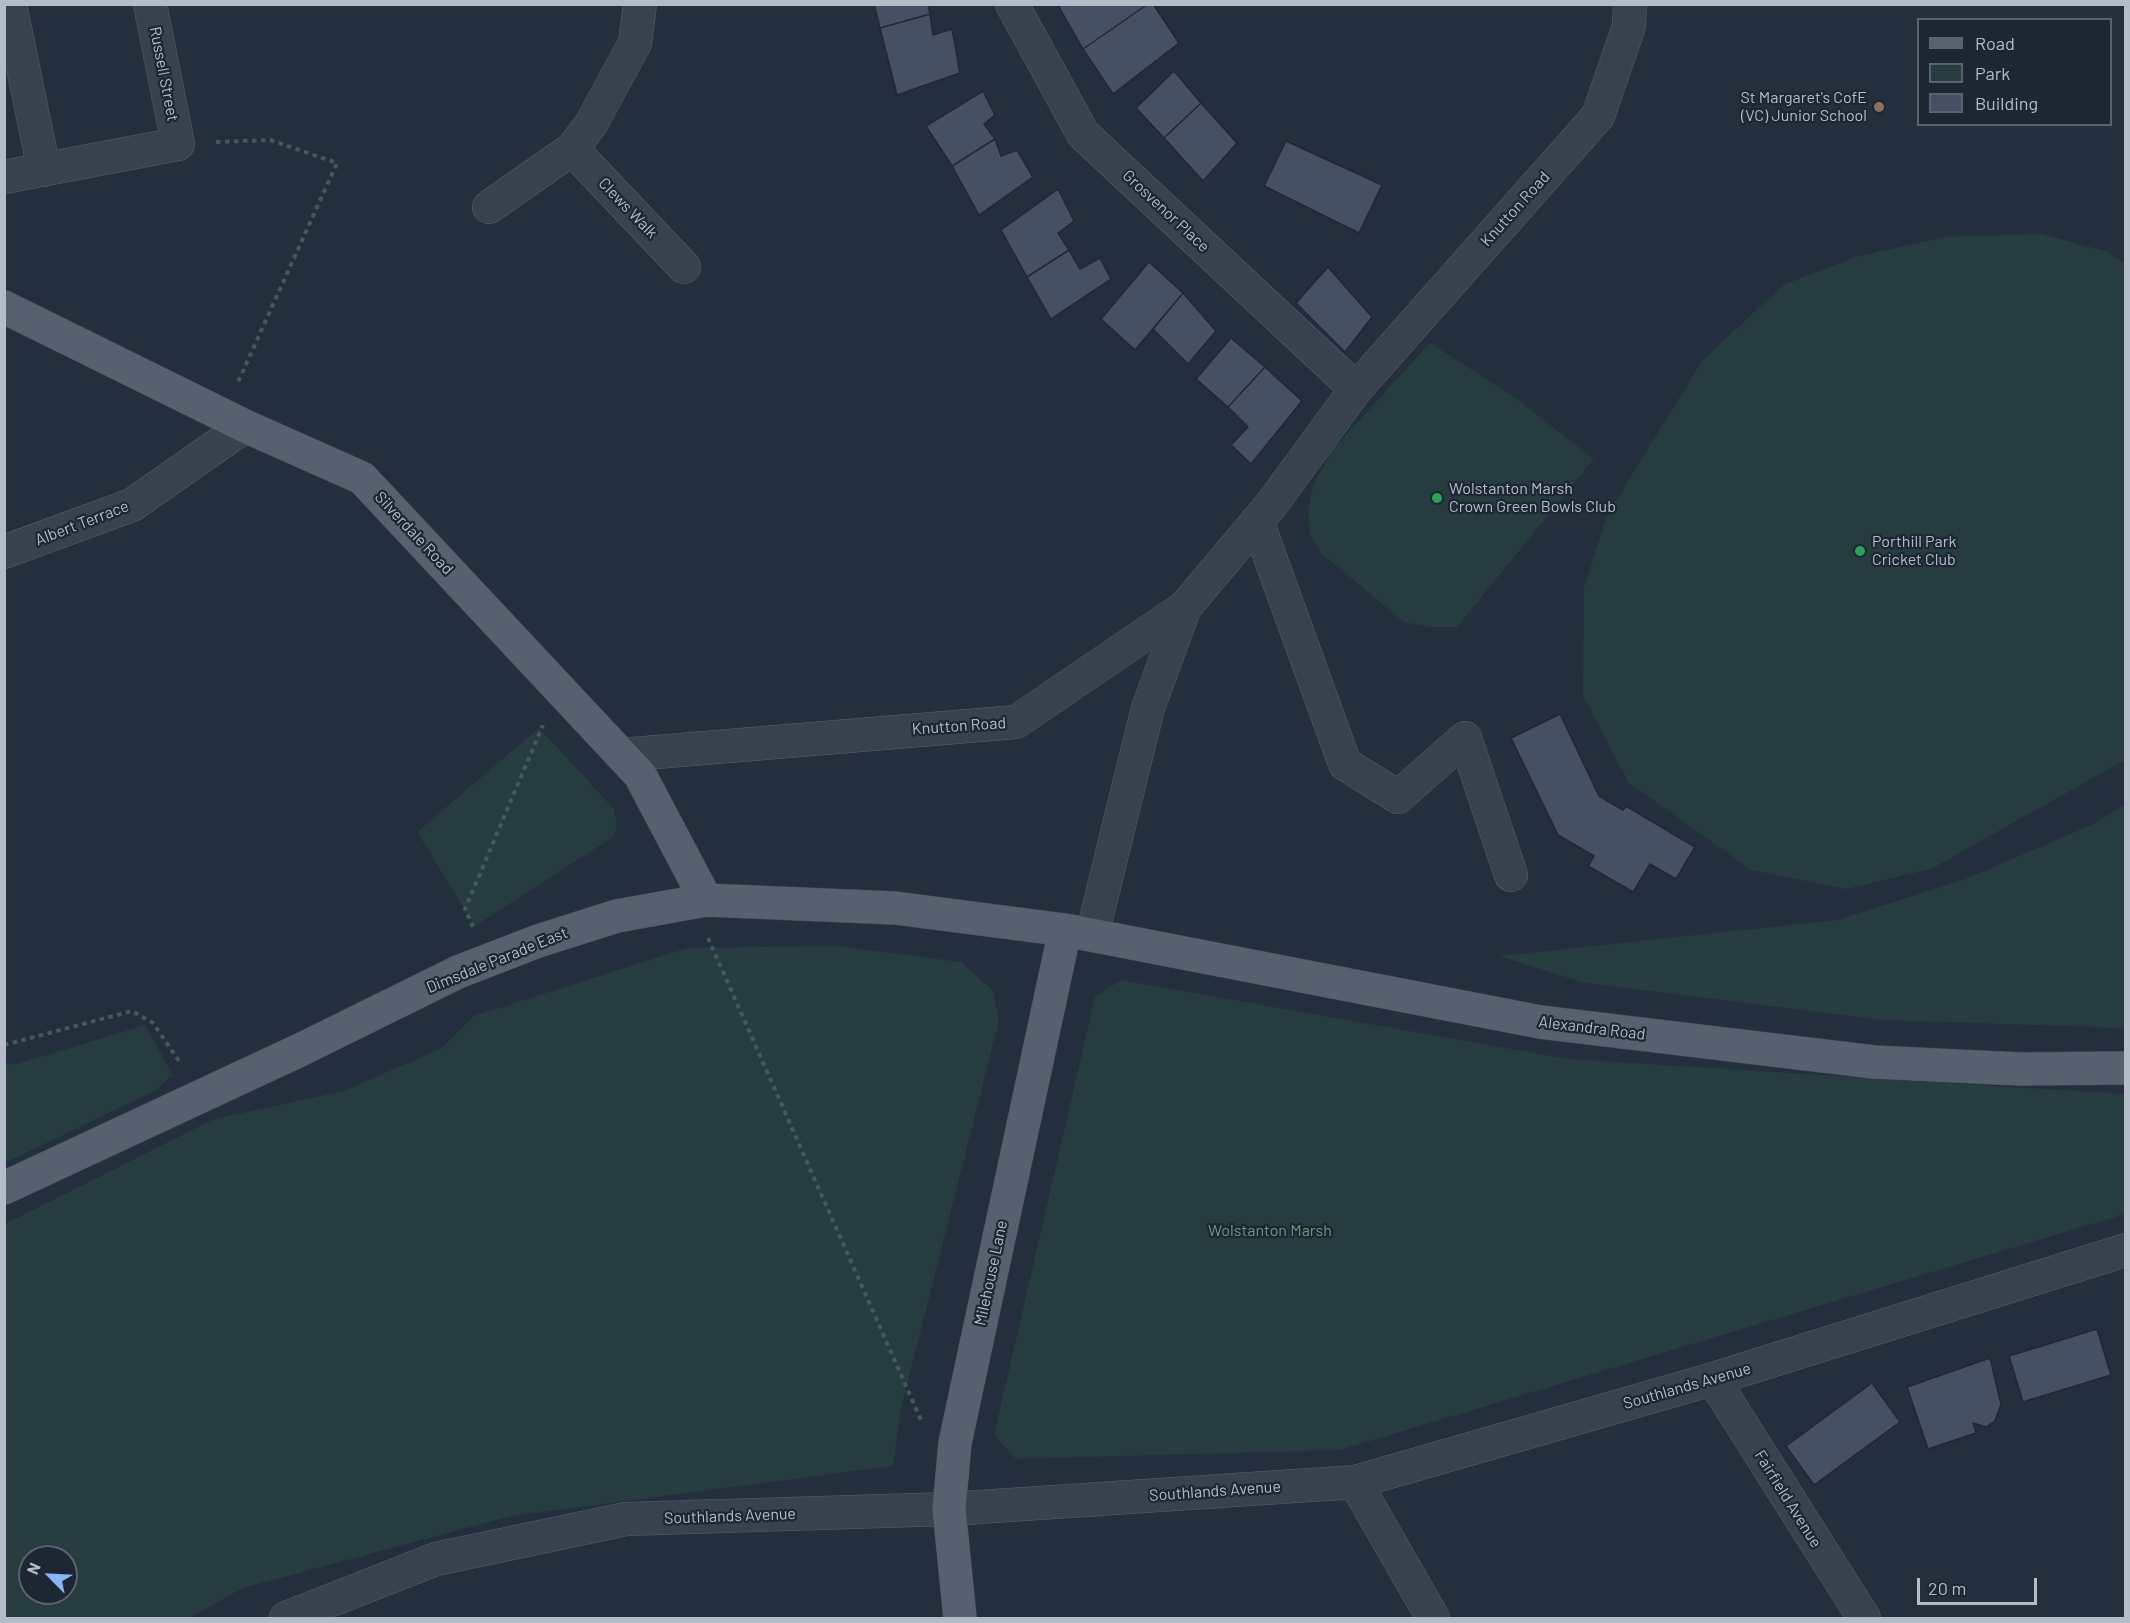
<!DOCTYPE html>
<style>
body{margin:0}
#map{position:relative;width:2130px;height:1623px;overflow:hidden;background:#242f3e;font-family:Barlow,sans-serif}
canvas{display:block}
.frame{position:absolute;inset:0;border:6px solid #b4bcc9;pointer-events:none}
.legend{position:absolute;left:1917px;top:18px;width:195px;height:108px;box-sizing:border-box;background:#1d2633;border:2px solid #59626f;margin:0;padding:8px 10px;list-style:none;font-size:18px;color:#b4bcc9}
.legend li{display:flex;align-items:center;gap:12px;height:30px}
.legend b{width:30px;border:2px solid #59626f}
.north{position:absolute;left:18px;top:1545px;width:60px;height:60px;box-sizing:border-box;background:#1d2633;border:2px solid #59626f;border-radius:50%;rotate:294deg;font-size:16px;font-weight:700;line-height:24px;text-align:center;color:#b4bcc9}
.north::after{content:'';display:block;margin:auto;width:21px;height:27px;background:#8ab4f8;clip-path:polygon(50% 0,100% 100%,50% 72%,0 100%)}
.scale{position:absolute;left:1917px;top:1578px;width:120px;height:27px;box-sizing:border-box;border:3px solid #b4bcc9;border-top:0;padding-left:8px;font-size:18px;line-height:21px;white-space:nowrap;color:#b4bcc9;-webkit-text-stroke:4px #1d2633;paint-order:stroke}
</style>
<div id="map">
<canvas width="2130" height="1623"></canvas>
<div class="frame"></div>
<ul class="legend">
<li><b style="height:8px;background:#56606e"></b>Road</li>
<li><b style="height:16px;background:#263c3f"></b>Park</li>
<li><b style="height:16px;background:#455162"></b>Building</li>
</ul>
<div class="north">N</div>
<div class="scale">20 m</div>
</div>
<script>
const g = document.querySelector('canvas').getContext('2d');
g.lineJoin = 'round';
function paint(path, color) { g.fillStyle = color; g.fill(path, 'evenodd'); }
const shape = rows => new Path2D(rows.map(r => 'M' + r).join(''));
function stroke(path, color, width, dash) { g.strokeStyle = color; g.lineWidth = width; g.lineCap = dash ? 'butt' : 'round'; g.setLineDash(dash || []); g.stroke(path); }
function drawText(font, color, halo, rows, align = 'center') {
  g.font = font + ' Barlow,sans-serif'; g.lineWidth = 4.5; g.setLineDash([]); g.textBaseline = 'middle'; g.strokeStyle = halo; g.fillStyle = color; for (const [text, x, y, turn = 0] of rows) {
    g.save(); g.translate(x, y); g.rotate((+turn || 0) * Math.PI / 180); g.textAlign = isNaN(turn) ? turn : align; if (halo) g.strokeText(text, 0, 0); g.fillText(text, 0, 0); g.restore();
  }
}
paint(shape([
 [2041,234,2105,251,2125,264,2125,760,1931,869,1846,889,1751,870,1628,782,1583,696,1584,588,1607,515,1702,361,1783,285,1856,257,1944,237],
 [1430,343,1514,397,1594,459,1457,627,1429,627,1404,622,1321,553,1310,534,1308,512,1313,485,1333,449],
 [539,728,614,809,617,825,613,837,475,926,417,832],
 [2125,804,2125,1028,1881,1020,1585,983,1499,956,1837,920,1963,880,2096,823],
 [836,946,961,962,993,991,999,1020,900,1413,893,1466,511,1516,243,1588,189,1618,5,1618,5,1224,214,1119,344,1091,440,1049,474,1016,687,948],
 [30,1557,66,1557,66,1593,30,1593],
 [1121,980,1568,1059,2125,1094,2125,1214,1340,1450,1016,1459,994,1435,1095,997],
 [145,1025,173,1075,156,1090,5,1163,5,1062,14,1065]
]), '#263c3f');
const building = shape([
 [874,4,928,4,930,14,880,28,874,4],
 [1063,4,1148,4,1083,49,1059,7,1063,4],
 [1148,4,1153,4,1179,43,1113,94,1083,49,1148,4],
 [930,14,933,35,952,29,960,73,897,95,880,28,930,14],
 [1174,71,1201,103,1164,138,1136,108,1174,71],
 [983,91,995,115,984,124,995,139,952,166,926,126,983,91],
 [1201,103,1237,143,1203,181,1164,138,1201,103],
 [995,139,1001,156,1017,150,1033,177,979,215,952,166,995,139],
 [1286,141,1382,185,1359,233,1264,186,1286,141],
 [1058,189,1074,221,1058,233,1069,250,1027,277,1001,230,1058,189],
 [1069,250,1080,269,1100,258,1111,279,1051,319,1027,277,1069,250],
 [1149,262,1183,293,1135,350,1101,319,1149,262],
 [1328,267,1372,317,1345,352,1296,303,1328,267],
 [1183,293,1216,331,1188,364,1153,329,1183,293],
 [1231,338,1265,367,1228,407,1196,379,1231,338],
 [1265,367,1302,401,1251,464,1231,445,1248,427,1228,407,1265,367],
 [1560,714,1599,796,1623,810,1626,806,1695,847,1676,879,1650,864,1633,892,1588,866,1594,856,1558,835,1511,738,1560,714],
 [2097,1329,2111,1375,2023,1402,2009,1356,2097,1329],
 [1990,1358,2001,1404,1995,1421,1986,1427,1973,1423,1976,1433,1928,1449,1907,1387,1990,1358],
 [1872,1383,1900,1422,1814,1485,1786,1446,1872,1383]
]);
paint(building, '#455162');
stroke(building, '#1f2835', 1.5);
const minor = shape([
 [10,4,44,170],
 [1012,4,1083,134,1356,389],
 [572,149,684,267],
 [4,177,178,144,150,4],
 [489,207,572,149,591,124,635,43,640,4],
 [1257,521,1345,764,1398,797,1465,738,1511,875],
 [4,552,132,505,245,426],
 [621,755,1016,722,1185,607,1271,505,1356,389,1598,116,1629,26,1630,4],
 [1092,935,1148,708,1185,607],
 [1713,1379,1864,1618],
 [1355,1482,1433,1618],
 [286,1618,436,1559,626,1519,949,1509,1355,1482,1713,1379,2126,1250]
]);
const major = shape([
 [4,307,245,426,362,478,640,775,706,900],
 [4,1188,300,1050,458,972,538,941,617,916,706,900,895,908,1065,930,1540,1022,1874,1062,2020,1069,2126,1068],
 [960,1618,949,1509,955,1443,1065,930]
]);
stroke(minor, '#565f6c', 34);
stroke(major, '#414a57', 34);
stroke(shape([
 [216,142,270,140,337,163,238,382],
 [473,927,465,909,543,725],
 [708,938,921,1420],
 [4,1045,132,1011,153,1023,181,1064]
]), '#44595c', 4, [4.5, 4.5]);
stroke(minor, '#38414e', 33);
stroke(major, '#56606e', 33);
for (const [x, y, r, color] of [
 [1879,107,6,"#8d6e63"],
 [1437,498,6,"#2e9e5b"],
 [1860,551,6,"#2e9e5b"]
]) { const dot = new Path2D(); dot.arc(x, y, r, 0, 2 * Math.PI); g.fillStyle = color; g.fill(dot); stroke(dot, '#1d2633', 2); }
drawText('16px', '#b4bcc9', '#1d2633', [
 ["Russell Street",164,74,79],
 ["Clews Walk",628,208,46],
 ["Knutton Road",1515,209,-48],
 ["Grosvenor Place",1166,211,43],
 ["Albert Terrace",82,523,-21],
 ["Silverdale Road",414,533,47],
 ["Knutton Road",959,726,-4],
 ["Dimsdale Parade East",497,960,-22],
 ["Alexandra Road",1592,1028,7],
 ["Milehouse Lane",991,1273,-78],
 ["Southlands Avenue",1687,1386,-16],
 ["Southlands Avenue",1215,1491,-4],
 ["Fairfield Avenue",1788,1499,58],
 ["Southlands Avenue",730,1516,-2]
]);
drawText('16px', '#b4bcc9', '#1d2633', [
 ["St Margaret's CofE",1867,98,"right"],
 ["(VC) Junior School",1867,116,"right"],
 ["Wolstanton Marsh",1449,489],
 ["Crown Green Bowls Club",1449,507],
 ["Porthill Park",1872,542],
 ["Cricket Club",1872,560]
], 'left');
drawText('16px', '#6b9a76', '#1d2633', [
 ["Wolstanton Marsh",1270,1231]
]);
</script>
